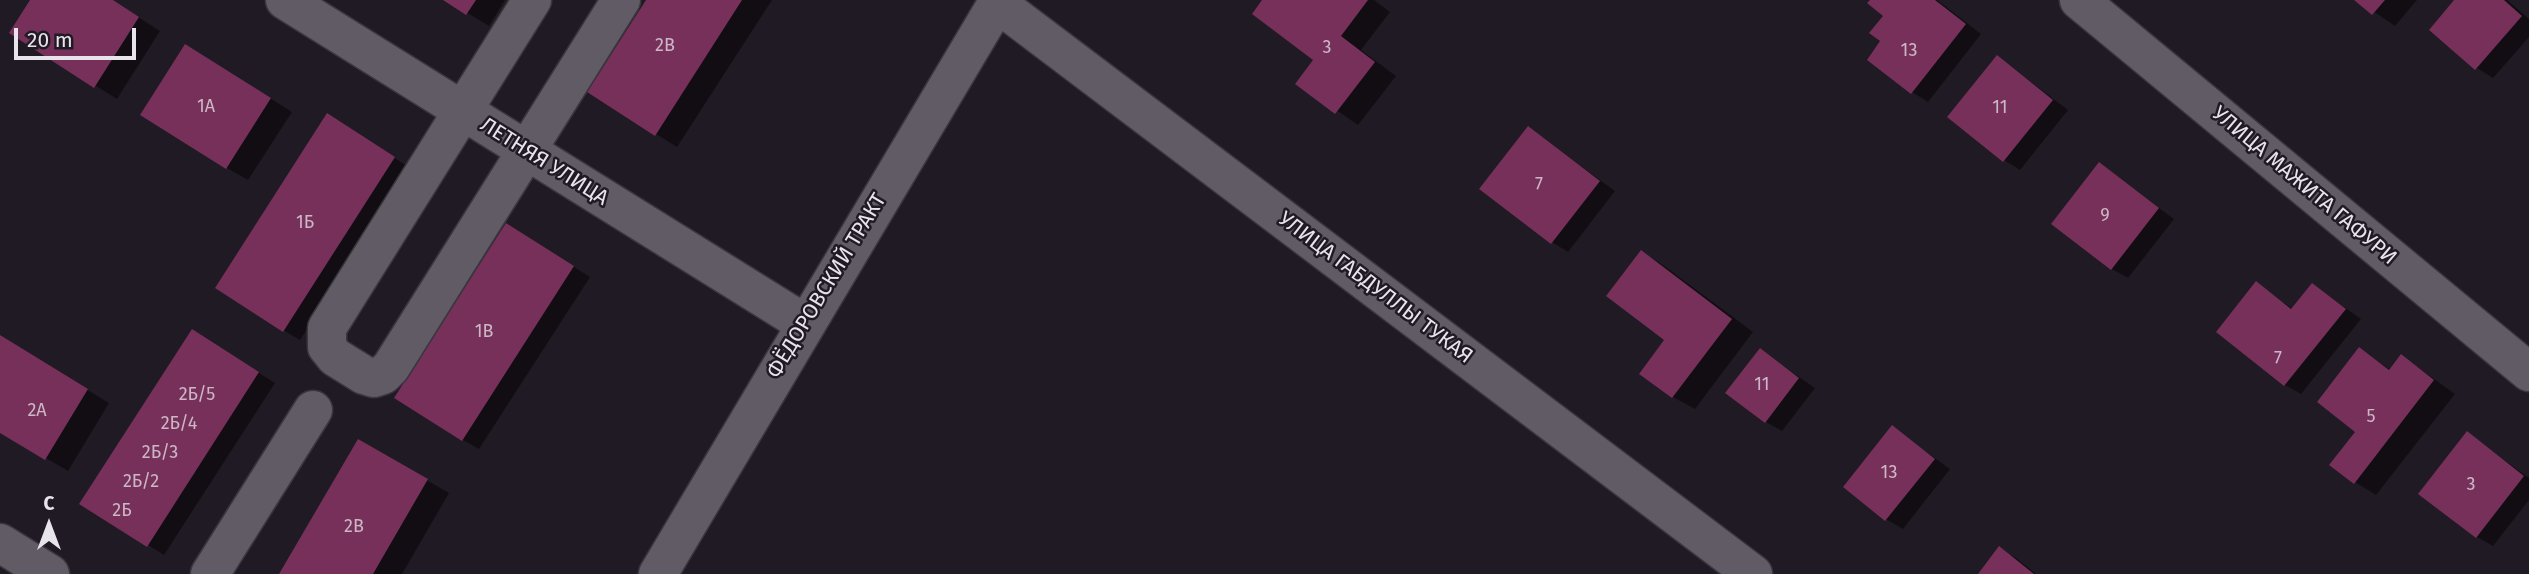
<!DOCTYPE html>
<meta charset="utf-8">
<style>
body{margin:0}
#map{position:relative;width:2529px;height:574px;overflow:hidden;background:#201a24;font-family:"Fira Sans",sans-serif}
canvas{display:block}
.north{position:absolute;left:14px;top:490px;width:70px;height:70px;-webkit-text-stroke:5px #201a24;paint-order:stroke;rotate:0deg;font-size:19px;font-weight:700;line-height:28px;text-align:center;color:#e8e4eb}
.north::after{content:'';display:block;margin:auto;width:24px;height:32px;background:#e8e4eb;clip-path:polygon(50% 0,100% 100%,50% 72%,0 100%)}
.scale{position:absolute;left:14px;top:28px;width:122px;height:32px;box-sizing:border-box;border:4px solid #e8e4eb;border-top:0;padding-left:9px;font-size:21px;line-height:24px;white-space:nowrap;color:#e8e4eb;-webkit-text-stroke:5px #201a24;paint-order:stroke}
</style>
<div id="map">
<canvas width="2529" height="574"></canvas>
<div class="north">С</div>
<div class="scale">20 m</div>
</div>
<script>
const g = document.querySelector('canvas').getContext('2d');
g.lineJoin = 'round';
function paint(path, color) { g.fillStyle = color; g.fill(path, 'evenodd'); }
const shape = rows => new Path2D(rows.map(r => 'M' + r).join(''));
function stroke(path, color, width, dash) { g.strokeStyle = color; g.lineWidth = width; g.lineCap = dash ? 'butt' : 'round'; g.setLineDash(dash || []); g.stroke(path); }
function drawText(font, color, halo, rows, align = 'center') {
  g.font = font + ' "Fira Sans",sans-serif'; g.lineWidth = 5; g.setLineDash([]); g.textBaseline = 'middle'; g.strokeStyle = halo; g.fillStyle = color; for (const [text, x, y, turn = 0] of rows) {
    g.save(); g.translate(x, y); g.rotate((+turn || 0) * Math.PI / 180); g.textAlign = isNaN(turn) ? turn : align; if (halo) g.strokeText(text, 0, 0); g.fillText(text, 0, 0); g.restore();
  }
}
paint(shape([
 [32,0,111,0,160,31,117,99,11,33],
 [446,0,505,0,489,26],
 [648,0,772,0,677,147,656,134],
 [1265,0,1374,0,1390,12,1361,50,1396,76,1358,125,1297,83,1316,59],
 [1872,0,1937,0,1981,34,1928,102,1912,92,1883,41,1885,15],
 [2357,0,2417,0,2395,26],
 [2457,0,2507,0,2529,19,2529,37,2493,78,2477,68,2431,30],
 [1998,57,2068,110,2020,170,2004,160],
 [208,59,292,112,248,180,227,168],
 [344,125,410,168,300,340,283,330],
 [1528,128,1615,191,1568,252,1552,242],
 [2100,165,2174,219,2128,278,2112,269],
 [523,235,590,277,479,449,463,440],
 [1642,252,1663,265,1753,332,1695,409,1673,397,1666,340],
 [2256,284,2293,309,2313,285,2361,319,2301,394,2285,385],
 [0,337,109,403,68,471,0,431],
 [208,341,275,383,164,555,81,503],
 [1760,350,1815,388,1782,431,1766,422],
 [2360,350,2391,370,2402,356,2455,394,2376,495,2355,482],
 [1893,428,1950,469,1903,529,1886,519],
 [2467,433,2529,478,2529,500,2493,546,2477,537],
 [359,441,449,493,402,574,281,574],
 [2000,549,2016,558,2036,574,1980,574]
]), '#0007');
paint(shape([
 [30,0,113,0,139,17,94,88,9,33],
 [443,0,476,0,466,15],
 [646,0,742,0,655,136,587,92],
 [1262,0,1368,0,1341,36,1375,62,1335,114,1295,84,1313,60,1252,14],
 [1870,0,1935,0,1966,24,1911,94,1867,60,1880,41,1869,33,1883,16,1867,3],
 [2354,0,2385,0,2372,15],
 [2454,0,2504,0,2522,16,2475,70,2429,30],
 [185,44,271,98,226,169,140,115],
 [1997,55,2053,100,2003,162,1947,117],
 [327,113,395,157,283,332,215,288],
 [1528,126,1600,181,1551,244,1479,189],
 [2099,162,2159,208,2111,270,2051,224],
 [506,223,574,266,462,441,394,398],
 [1641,250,1732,319,1672,398,1639,374,1664,340,1606,296],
 [2256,281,2291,309,2312,283,2346,309,2284,386,2216,332],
 [192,329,259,372,147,547,79,504],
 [0,335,88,389,45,460,0,433],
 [2359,347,2389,370,2401,354,2434,380,2354,484,2329,465,2355,432,2317,402],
 [1760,348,1799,378,1765,423,1725,393],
 [1892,425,1935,459,1885,521,1843,487],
 [2467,431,2524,476,2476,538,2418,494],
 [358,439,428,479,373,574,279,574],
 [1999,546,2034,574,1978,574]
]), '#76305a');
const minor = shape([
 [285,0,804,323],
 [532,0,327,328,327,347,335,357,364,375,374,378,383,375,391,367,621,0],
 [2079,0,2529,372],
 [997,3,1753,574],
 [0,543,50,574],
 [210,574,313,410],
 [658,574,999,0]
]);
stroke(minor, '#3a363e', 41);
stroke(minor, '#615b66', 38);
drawText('18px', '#ccb7c7', null, [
 ["2В",665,46],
 ["3",1327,48],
 ["13",1909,51],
 ["1А",206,107],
 ["11",2000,108],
 ["7",1539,185],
 ["9",2105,216],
 ["1Б",305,223],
 ["1В",484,332],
 ["7",2278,359],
 ["11",1762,385],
 ["2Б/5",197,395],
 ["2А",37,411],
 ["5",2371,417],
 ["2Б/4",179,424],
 ["2Б/3",160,453],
 ["13",1889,473],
 ["2Б/2",141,482],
 ["3",2471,485],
 ["2Б",122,511],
 ["2В",354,527]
]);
drawText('21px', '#e8e4eb', '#201a24', [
 ["ЛЕТНЯЯ УЛИЦА",544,162,32],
 ["УЛИЦА МАЖИТА ГАФУРИ",2304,186,40],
 ["ФЁДОРОВСКИЙ ТРАКТ",827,286,-59],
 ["УЛИЦА ГАБДУЛЛЫ ТУКАЯ",1375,288,37]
]);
</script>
